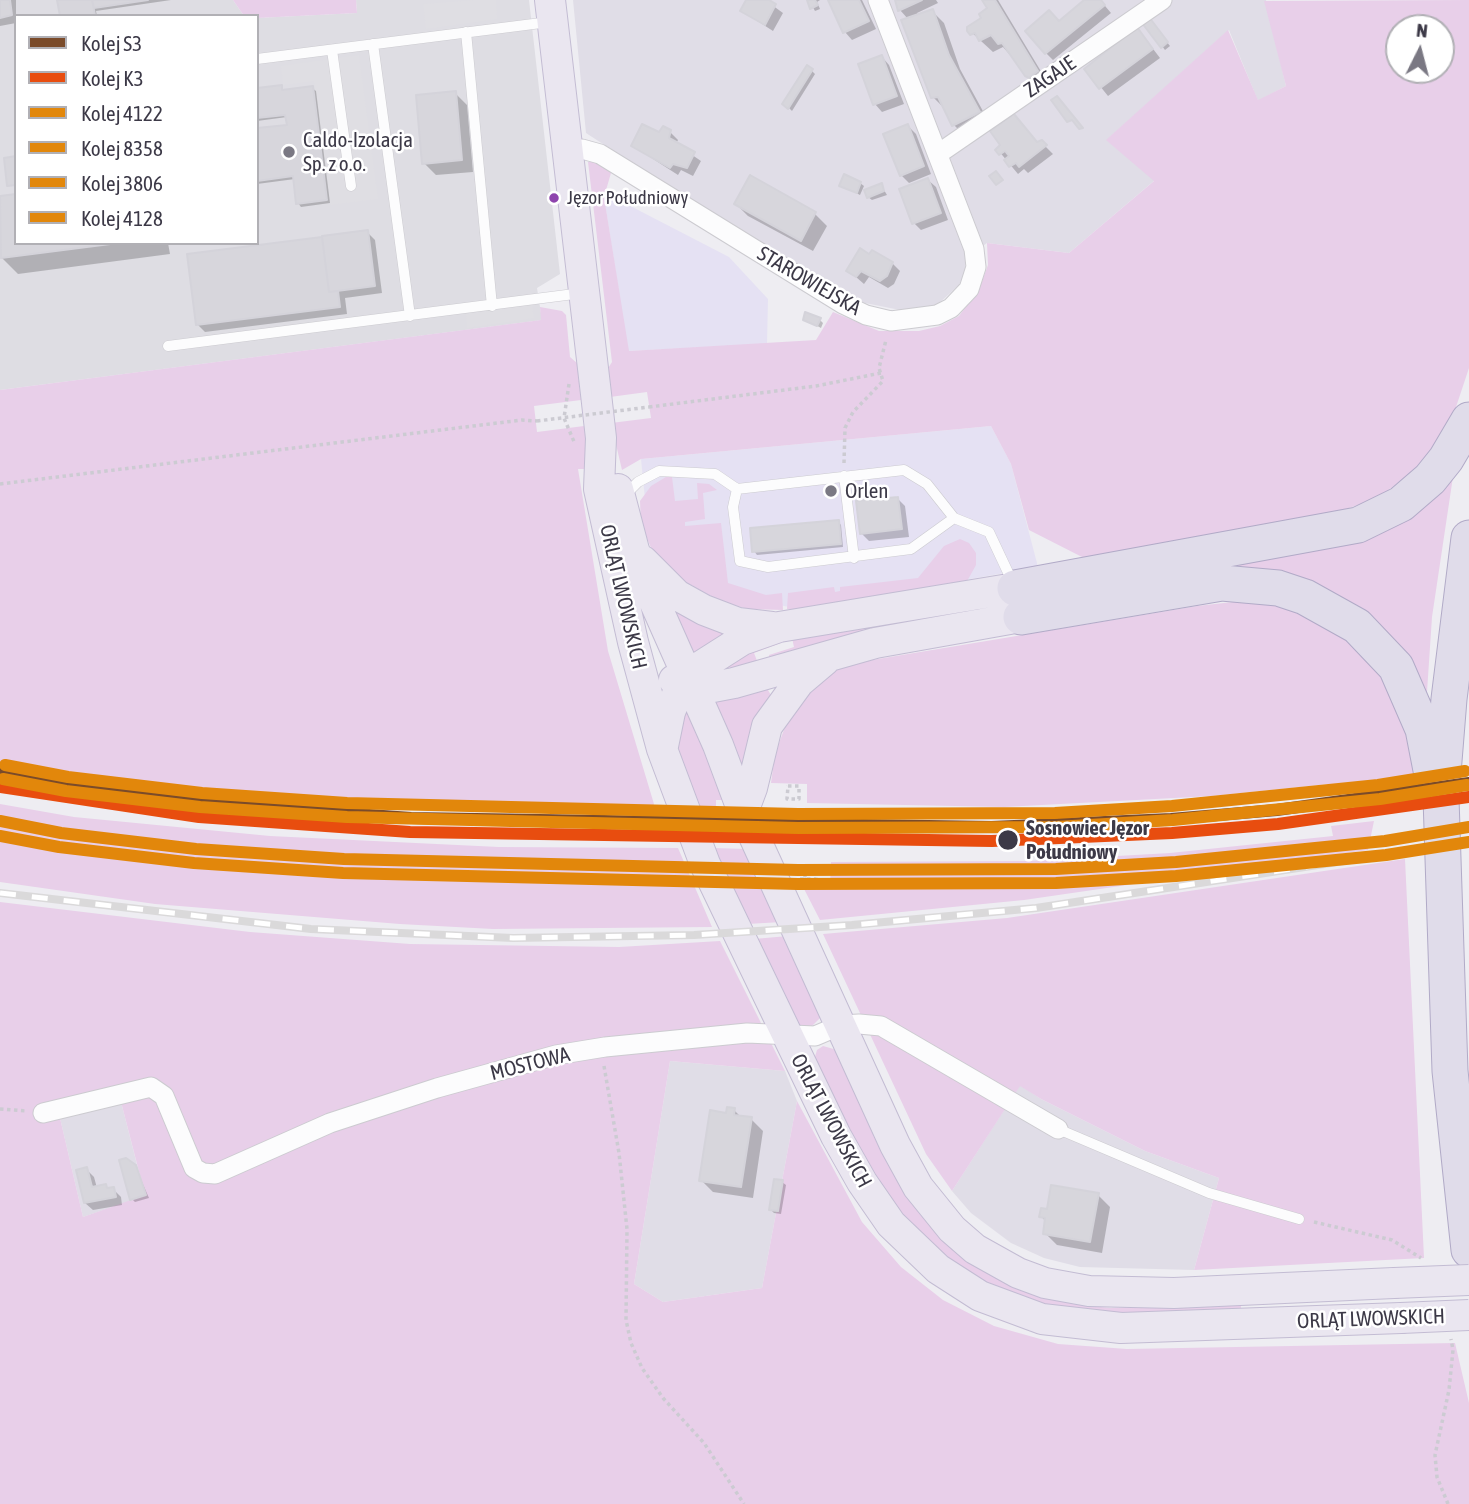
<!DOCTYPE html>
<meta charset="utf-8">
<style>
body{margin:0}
#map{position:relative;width:1469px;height:1504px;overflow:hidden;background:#eeedf2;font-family:"Asap Condensed",sans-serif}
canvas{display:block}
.legend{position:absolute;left:14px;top:14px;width:245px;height:231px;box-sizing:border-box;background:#fff;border:2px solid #b1b0b5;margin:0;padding:9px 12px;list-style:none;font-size:21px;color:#3c3947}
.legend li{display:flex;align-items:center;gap:14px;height:35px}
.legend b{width:35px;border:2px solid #b1b0b5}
.north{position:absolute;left:1385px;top:14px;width:70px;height:70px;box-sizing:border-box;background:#fff;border:2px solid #b1b0b5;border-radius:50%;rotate:6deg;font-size:19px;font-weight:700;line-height:28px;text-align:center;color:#3c3947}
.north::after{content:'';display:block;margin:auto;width:24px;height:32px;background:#7a7883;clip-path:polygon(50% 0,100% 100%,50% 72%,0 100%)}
</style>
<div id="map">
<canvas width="1469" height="1504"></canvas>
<ul class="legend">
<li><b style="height:9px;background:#7a4b2a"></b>Kolej S3</li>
<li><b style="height:9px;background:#e84d0f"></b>Kolej K3</li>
<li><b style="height:9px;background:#e2870b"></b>Kolej 4122</li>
<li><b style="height:9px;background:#e2870b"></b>Kolej 8358</li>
<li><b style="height:9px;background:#e2870b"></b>Kolej 3806</li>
<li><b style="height:9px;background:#e2870b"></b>Kolej 4128</li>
</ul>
<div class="north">N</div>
</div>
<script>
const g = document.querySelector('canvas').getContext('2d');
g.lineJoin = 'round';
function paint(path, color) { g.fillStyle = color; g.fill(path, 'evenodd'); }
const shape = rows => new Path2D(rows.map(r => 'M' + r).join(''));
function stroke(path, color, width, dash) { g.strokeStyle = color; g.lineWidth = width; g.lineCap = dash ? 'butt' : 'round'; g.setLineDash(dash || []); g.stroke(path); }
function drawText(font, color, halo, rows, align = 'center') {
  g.font = font + ' "Asap Condensed",sans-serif'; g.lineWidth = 5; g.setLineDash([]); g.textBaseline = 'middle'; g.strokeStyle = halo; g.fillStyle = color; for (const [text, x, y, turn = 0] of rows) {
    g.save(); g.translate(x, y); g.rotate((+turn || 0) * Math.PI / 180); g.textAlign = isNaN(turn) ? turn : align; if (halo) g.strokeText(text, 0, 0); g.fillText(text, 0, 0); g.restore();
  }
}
paint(shape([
 [573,0,1266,0,1286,86,1258,101,1229,30,1107,140,1155,180,1069,253,987,243,965,258,965,271,959,285,937,305,900,310,865,303,726,224,586,133],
 [670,1061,785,1071,797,1101,762,1288,663,1302,634,1284],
 [1020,1085,1041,1099,1145,1151,1219,1178,1194,1270,1080,1267,1044,1258,1011,1243,971,1213,952,1191],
 [120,1098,145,1196,83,1217,60,1118]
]), '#e0dde7');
paint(shape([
 [611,196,729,257,768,299,767,344,628,351,604,197],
 [991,426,1011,464,1038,567,801,609,716,594,647,519,641,459]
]), '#e5e1f3');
paint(shape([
 [0,0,233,0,244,16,16,16,16,243,257,243,257,18,357,13,356,0,529,0,560,274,537,288,542,320,0,390]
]), '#dedde3');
paint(shape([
 [233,0,356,0,357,13,257,18,244,16],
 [1469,0,1469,368,1454,413,1434,451,1406,477,1376,499,1319,518,1084,558,1029,530,1011,464,991,426,641,459,622,470,611,423,651,418,647,392,610,397,605,373,612,362,588,162,597,161,611,173,604,197,629,351,816,340,833,312,879,331,919,331,940,326,959,316,979,289,988,265,987,243,1069,253,1154,181,1106,140,1228,30,1258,100,1286,86,1264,1],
 [1399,28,1441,28,1441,70,1399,70],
 [540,307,562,311,566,315,570,357,577,363,581,400,534,406,537,432,584,426,589,469,578,469,608,651,654,804,651,815,338,804,134,785,0,764,0,390,541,320],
 [1454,470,1432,617,1426,707,1394,646,1195,576],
 [666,477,672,477,675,501,698,499,697,483,709,484,717,490,703,493,705,519,685,522,685,526,721,523,728,583,766,595,782,593,783,610,748,609,720,601,680,579,654,555,641,524,640,501,651,486],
 [960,539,969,543,976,553,976,565,966,583,795,613,794,609,787,609,788,593,834,587,835,592,840,591,840,587,918,578,944,546],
 [1260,599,1319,618,1373,658,1405,721,1416,784,1331,795,1329,784,1212,796,1004,807,807,803,807,784,771,783,775,754,785,727,818,681,838,669,872,660,1197,606],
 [662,600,732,631,692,661],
 [995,606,994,609,770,661,769,655,794,647,792,638],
 [780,640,781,643,754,653,759,666,703,676,712,666],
 [764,683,772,697,744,771,709,701],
 [685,698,723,800,716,800,716,814,698,814,677,750],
 [0,804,74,817,270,836,499,847,678,848,712,927,493,929,400,924,155,904,0,882],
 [1374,821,1368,850,1024,900,820,920,803,887,830,887,831,862,1029,861,1170,853,1333,836,1331,826],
 [713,848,747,849,782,922,747,924],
 [1405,859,1424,1258,1194,1270,1219,1178,1145,1151,1041,1099,1020,1086,952,1191,926,1154,823,934,1007,918],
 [0,902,250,932,410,944,619,947,720,941,785,1071,670,1061,634,1284,663,1302,762,1288,797,1101,862,1222,901,1267,943,1300,994,1326,1058,1344,1127,1349,1455,1343,1469,1403,1469,1504,0,1504],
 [120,1098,145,1195,83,1217,60,1118],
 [788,936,821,1011,820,1018,811,1027,801,1026,794,1021,754,939],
 [823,1046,837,1050,875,1139,899,1181,920,1214,945,1242,1049,1297,1075,1304,1110,1308,1241,1303,1241,1311,1107,1315,1043,1306,984,1284,925,1242,879,1187,814,1060,817,1050]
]), '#e8cfe9');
paint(shape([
 [474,0,496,0,497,19,426,29,423,4],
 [359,55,378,199,330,205,314,81,283,85,281,66],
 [532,305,534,318,467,328,466,314]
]), '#dfdee3');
paint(shape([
 [0,0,16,0,16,23,0,26],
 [59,0,171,0,96,11,97,16,61,16],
 [748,0,765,0,783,13,773,31,742,11],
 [809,0,820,0,817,2,820,9,815,11],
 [830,0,862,0,876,29,852,40,845,32],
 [896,0,936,0,938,3,917,13,918,16,932,11,944,23,960,69,990,124,966,137,954,125,945,109,933,97,908,19,900,10],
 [984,0,998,0,1048,83,1039,88,1003,47,993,52,969,30,990,8],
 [1087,0,1100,0,1111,13,1053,60,1046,53,1059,23],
 [1152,23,1170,46,1165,50,1162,46],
 [1144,37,1160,58,1108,96,1087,70],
 [882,57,889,65,904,104,882,112,875,104],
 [812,71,815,74,792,111,788,107],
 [281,87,284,90,312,88,316,91,330,203,301,207,298,203,295,179,257,184,257,130,288,126,287,117,257,121,257,90],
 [455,93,467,105,473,172,436,175,424,163],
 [908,126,916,134,931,174,909,183,901,175],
 [670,132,678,140,676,144,701,161,693,176,681,170,678,175,633,146],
 [1041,142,1053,154,1028,173,1024,169,1018,174,998,150],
 [751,178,815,214,827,226,813,251,748,216,736,204],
 [928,180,936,187,948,220,921,230,914,223],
 [860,183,864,186,860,195,841,185],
 [881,185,887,195,872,200,868,197],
 [16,195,16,243,168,243,170,254,18,274,2,258,0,240,0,197],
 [367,232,375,240,382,293,345,298,347,314,205,332,197,324,189,256],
 [892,263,900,271,894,284,888,288,869,277,864,284,848,270],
 [805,319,820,320,823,323,821,328],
 [898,499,905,506,909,537,869,541,861,533],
 [838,521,841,525,843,547,757,555,754,551],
 [734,1110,741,1117,751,1119,763,1131,753,1198,713,1192,701,1180,728,1115],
 [135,1166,149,1198,135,1202,132,1199],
 [86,1169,94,1177,97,1188,113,1189,121,1197,122,1205,93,1210,85,1203],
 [782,1182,786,1185,781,1214,774,1213,771,1210],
 [1098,1195,1110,1207,1102,1253,1057,1245,1045,1233,1046,1222,1041,1216]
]), '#0003');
const building = shape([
 [0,0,10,0,12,15,0,18,0,0],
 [57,0,92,0,95,15,60,16,57,0],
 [92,0,148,0,94,8,92,0],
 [746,0,769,0,776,4,765,25,740,11,746,0],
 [807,0,815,0,818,5,810,9,807,0],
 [828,0,859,0,869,21,843,33,828,0],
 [895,0,922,0,898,11,895,0],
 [982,0,995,0,1038,71,1029,78,1025,76,1002,43,998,44,991,35,979,41,975,33,970,35,967,31,967,27,981,18,979,14,987,8,982,0],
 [1084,0,1101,0,1105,5,1045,54,1025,31,1049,10,1059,21,1084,0],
 [933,9,949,55,980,112,952,126,938,97,931,98,901,20,933,9],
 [1149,17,1168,42,1161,48,1142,23,1149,17],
 [1137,27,1153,49,1099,89,1084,69,1137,27],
 [882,55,897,96,873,105,858,64,882,55],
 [807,65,813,69,788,109,782,104,807,65],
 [282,85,282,90,313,86,327,200,296,204,293,176,257,181,257,128,287,125,285,115,257,118,257,88,282,85],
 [456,91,462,160,422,164,416,95,456,91],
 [1057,96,1083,128,1079,129,1072,120,1067,122,1051,100,1057,96],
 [1014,114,1037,142,1042,140,1047,145,1019,167,1016,163,1009,167,1004,160,1009,156,1005,151,999,155,995,150,1000,145,990,131,1014,114],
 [642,124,659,132,663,126,671,130,669,138,695,152,687,168,673,164,670,168,631,146,642,124],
 [908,124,924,166,900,176,883,134,908,124],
 [16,156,16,185,7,186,4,158,16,156],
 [996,171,1003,180,996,185,989,176,996,171],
 [844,174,861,182,857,193,839,186,844,174],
 [750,175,816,212,801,241,734,204,750,175],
 [928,178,941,213,912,224,899,189,928,178],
 [882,183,884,191,867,198,864,190,882,183],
 [16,194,16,243,118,243,1,258,0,196,16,194],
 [368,230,375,286,329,292,322,236,368,230],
 [322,237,329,292,338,291,340,307,196,325,187,254,322,237],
 [860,248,869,254,872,250,893,262,887,276,880,281,861,271,856,277,846,271,860,248],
 [805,312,821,318,817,326,803,320,805,312],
 [898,497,902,529,860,534,856,501,898,497],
 [839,520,841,544,752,552,750,528,839,520],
 [727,1107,735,1108,734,1115,752,1117,741,1187,699,1181,710,1110,726,1113,727,1107],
 [126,1158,136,1165,146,1195,130,1200,119,1160,126,1158],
 [87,1167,92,1187,106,1184,107,1188,114,1187,116,1197,84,1203,76,1170,87,1167],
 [774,1179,783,1180,778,1211,769,1210,774,1179],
 [1051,1185,1099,1193,1090,1242,1043,1234,1045,1218,1039,1217,1041,1208,1047,1209,1051,1185]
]);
paint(building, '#d7d6dc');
stroke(building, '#d4d3da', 2);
const service = shape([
 [466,32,492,306],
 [373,44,410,316],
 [332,50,351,186],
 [257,59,549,22],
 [168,346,582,293],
 [844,476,854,558],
 [737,489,733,507,740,561,768,567,911,549,954,518],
 [626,494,638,482,659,471,715,474,737,489,904,470,927,484,954,518,989,532,1013,583],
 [1058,1129,1209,1193,1299,1219]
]);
const minor = shape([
 [566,150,582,149,600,154,843,304,866,315,891,321,937,315,951,308,969,289,976,267,974,249,878,0],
 [938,154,1162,0],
 [43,1113,151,1087,164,1096,194,1168,203,1173,215,1174,330,1123,437,1088,556,1055,605,1047,747,1033,815,1036,841,1025,859,1024,881,1026,1058,1129]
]);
const primary = shape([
 [550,0,596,394,601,438,599,489,633,642,662,749,705,864,836,1136,862,1182,891,1224,938,1269,980,1296,1042,1319,1121,1328,1401,1318],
 [618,489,634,550,651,594,718,745,743,812,895,1145,918,1187,952,1229,975,1249,1018,1273,1045,1283,1089,1291,1174,1293,1394,1283],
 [643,561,677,595,704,610,738,623,772,627],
 [674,680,713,687,734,683,875,643,1021,617],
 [663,746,670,712,678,692,689,683,698,668,742,640,779,627,1015,588],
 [743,812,752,788,767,726,799,682,825,660]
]);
const motorway = shape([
 [1469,538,1449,699,1441,798,1450,1071,1469,1250],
 [1015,588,1358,525,1401,504,1430,479,1446,459,1469,420],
 [1021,617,1222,583,1278,588,1305,597,1357,626,1396,667,1423,729,1431,770]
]);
stroke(service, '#cccbd0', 11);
stroke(minor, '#cccbd0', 21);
stroke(primary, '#c3bcd3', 32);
stroke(motorway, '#b1aac7', 37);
stroke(shape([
 [569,384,564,418,575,444],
 [649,407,816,386,881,373],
 [844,463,845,428,853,412,883,381,879,368,886,340],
 [0,484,522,420,537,421],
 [788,786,799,786,799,799,787,799,788,786],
 [800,879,816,879,817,866,805,866,805,879],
 [604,1066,619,1153,627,1229,626,1320,631,1343,642,1368,663,1398,704,1443,744,1504],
 [0,1109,26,1111],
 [1314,1222,1392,1240,1421,1258],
 [1448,1504,1437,1477,1435,1455,1449,1390,1453,1350,1451,1339]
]), '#cccbd2', 3.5, [3.5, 3.5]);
stroke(service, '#fcfcfd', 10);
stroke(minor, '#fcfcfd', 19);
stroke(primary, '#eae6f0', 30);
stroke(motorway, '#e0dcea', 35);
const rail = shape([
 [0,893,311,929,513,938,694,935,852,925,1036,908,1469,842]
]);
stroke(rail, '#dad9da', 8);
stroke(rail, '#fff', 5, [16]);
const primaryBridge = shape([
 [1394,1283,1469,1280],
 [1401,1318,1469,1315]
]);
stroke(primaryBridge, '#c3bcd3', 32, []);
stroke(shape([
 [537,421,649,407]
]), '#cccbd2', 3.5, [3.5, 3.5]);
stroke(primaryBridge, '#eae6f0', 30);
stroke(shape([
 [0,773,201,803,411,818,992,827,1171,819,1277,810,1469,783]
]), '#7a4b2a', 12);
stroke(shape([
 [0,787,199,817,410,832,992,841,1172,833,1278,824,1469,797]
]), '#e84d0f', 12);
stroke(shape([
 [3,779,66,791,200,807,347,817,798,828,1056,827,1173,820,1380,799,1467,785]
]), '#e2870b', 12);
stroke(shape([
 [0,821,61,833,196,849,344,859,798,870,1056,869,1176,862,1385,841,1469,827]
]), '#e2870b', 12);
stroke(shape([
 [5,765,68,777,202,793,347,803,798,814,1055,813,1172,806,1378,785,1465,771]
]), '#e2870b', 12);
stroke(shape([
 [0,836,59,847,194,863,343,873,798,884,1056,883,1176,876,1386,855,1469,842]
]), '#e2870b', 12);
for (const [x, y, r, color] of [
 [289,152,7,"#7a7883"],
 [554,198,6,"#8e44ad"],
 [831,491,7,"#7a7883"],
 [1008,840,11,"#3c3947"]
]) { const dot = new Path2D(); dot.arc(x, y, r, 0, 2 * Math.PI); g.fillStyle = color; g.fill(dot); stroke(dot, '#fff', 2.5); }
drawText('19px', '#3c3947', '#fff', [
 ["Jęzor Południowy",567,198]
], 'left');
drawText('21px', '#3c3947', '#fff', [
 ["ZAGAJE",1050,77,-34],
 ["STAROWIEJSKA",809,281,30],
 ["ORLĄT LWOWSKICH",623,597,77],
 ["MOSTOWA",530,1064,-14],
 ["ORLĄT LWOWSKICH",831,1121,62],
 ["ORLĄT LWOWSKICH",1371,1319,-2]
]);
drawText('21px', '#3c3947', '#fff', [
 ["Caldo-Izolacja",303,140],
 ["Sp. z o.o.",303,164],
 ["Orlen",845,491]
], 'left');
drawText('bold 21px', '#3c3947', '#fff', [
 ["Sosnowiec Jęzor",1026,828],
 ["Południowy",1026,852]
], 'left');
</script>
